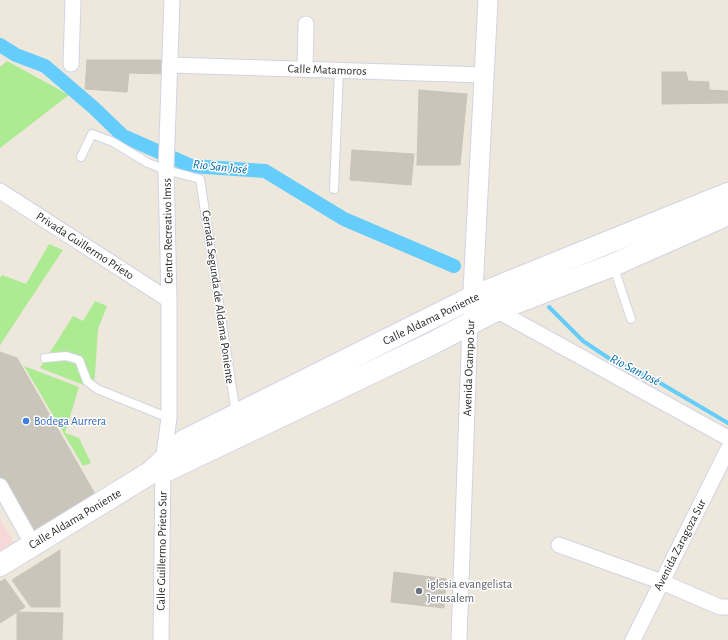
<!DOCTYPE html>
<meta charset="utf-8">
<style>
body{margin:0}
canvas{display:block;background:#eee7dc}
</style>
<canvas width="728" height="640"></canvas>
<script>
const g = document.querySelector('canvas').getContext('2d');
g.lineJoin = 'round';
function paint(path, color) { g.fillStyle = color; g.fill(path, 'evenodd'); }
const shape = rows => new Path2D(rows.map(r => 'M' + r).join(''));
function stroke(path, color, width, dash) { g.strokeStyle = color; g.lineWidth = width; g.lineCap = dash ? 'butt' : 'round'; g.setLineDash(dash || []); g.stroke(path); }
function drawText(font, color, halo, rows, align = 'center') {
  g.font = font + ' "Alegreya Sans",sans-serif'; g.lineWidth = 3; g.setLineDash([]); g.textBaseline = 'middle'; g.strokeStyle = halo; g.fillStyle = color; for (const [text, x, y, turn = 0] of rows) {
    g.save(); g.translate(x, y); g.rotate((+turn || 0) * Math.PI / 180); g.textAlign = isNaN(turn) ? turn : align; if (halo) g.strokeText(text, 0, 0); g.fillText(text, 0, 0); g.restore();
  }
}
paint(shape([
 [0,519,19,551,0,560]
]), '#f6d8d9');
paint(shape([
 [7,61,69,95,0,148,0,67],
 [49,244,63,250,0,345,0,278,2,275,26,284],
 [95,301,107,306,98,329,94,389,40,368,73,316,83,321],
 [24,366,79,387,65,433,79,438,91,463,83,466]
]), '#adeb93');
stroke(shape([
 [549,307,583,341,610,359,655,380,728,423]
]), '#64cdfb', 4);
stroke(shape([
 [0,45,16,55,45,66,94,108,123,136,191,166,265,171,344,219,454,266]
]), '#64cdfb', 14);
const building = shape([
 [87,60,168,60,167,74,129,73,127,92,85,89,87,60],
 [662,72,686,72,688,81,709,82,709,90,728,91,728,103,662,104,662,72],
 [419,90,467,94,460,165,417,165,419,90],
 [352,150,414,154,411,185,350,180,352,150],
 [0,352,17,358,98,499,31,537,0,483,0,352],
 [60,550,60,607,31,607,12,580,60,550],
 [394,572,446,579,444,608,391,602,394,572],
 [5,579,25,607,0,623,0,582,5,579],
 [17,612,63,613,62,640,17,640,17,612]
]);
paint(building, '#c9c5ba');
stroke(building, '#cac4b5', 1);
const service = shape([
 [81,157,92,134,113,142,148,163,166,170,200,179,236,414],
 [334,189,339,71],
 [613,265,631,319],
 [45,358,66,356,79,360,87,381,97,389,169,418]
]);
const minor = shape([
 [71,64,73,0],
 [170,65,484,75],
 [305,69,306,24],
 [0,191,169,300],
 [496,310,728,438],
 [0,486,33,545],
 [559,545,662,582,720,607,728,607],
 [161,640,163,462,169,418,169,300,166,170,172,0],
 [459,640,470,323],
 [633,640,728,449]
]);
const tertiary = shape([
 [472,310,488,0]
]);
const secondary = shape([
 [158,472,163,472,431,344,496,310,613,265,728,214],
 [0,565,150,473,184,441,473,297,728,194]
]);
stroke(service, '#d1d4e5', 10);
stroke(minor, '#d1d4e5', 17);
stroke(tertiary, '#d1d4e5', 21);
stroke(secondary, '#d1d4e5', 24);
stroke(service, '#fff', 8);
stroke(minor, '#fff', 15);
stroke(tertiary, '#fff', 19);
stroke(secondary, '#fff', 22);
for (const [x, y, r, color] of [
 [26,421,4,"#3f7fe0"],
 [419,591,4,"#6b7280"]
]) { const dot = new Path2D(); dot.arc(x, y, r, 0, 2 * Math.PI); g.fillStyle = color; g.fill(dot); stroke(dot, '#fff', 1.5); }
drawText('12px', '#2b2b2b', '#fff', [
 ["Calle Matamoros",327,70,2],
 ["Centro Recreativo Imss",168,231,-91],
 ["Privada Guillermo Prieto",85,246,33],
 ["Cerrada Segunda de Aldama Poniente",218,297,82],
 ["Calle Aldama Poniente",431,319,-26],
 ["Avenida Ocampo Sur",469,368,-88],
 ["Calle Aldama Poniente",75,519,-31],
 ["Avenida Zaragoza Sur",680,545,-63],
 ["Calle Guillermo Prieto Sur",162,551,-89]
]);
drawText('12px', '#366cbe', '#fff', [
 ["Bodega Aurrera",34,421]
], 'left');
drawText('12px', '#5b616d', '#fff', [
 ["iglesia evangelista",427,584],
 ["Jerusalem",427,598]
], 'left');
drawText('italic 13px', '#0069aa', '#fff', [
 ["Rio San José",220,167,6],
 ["Rio San José",635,370,27]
]);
</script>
